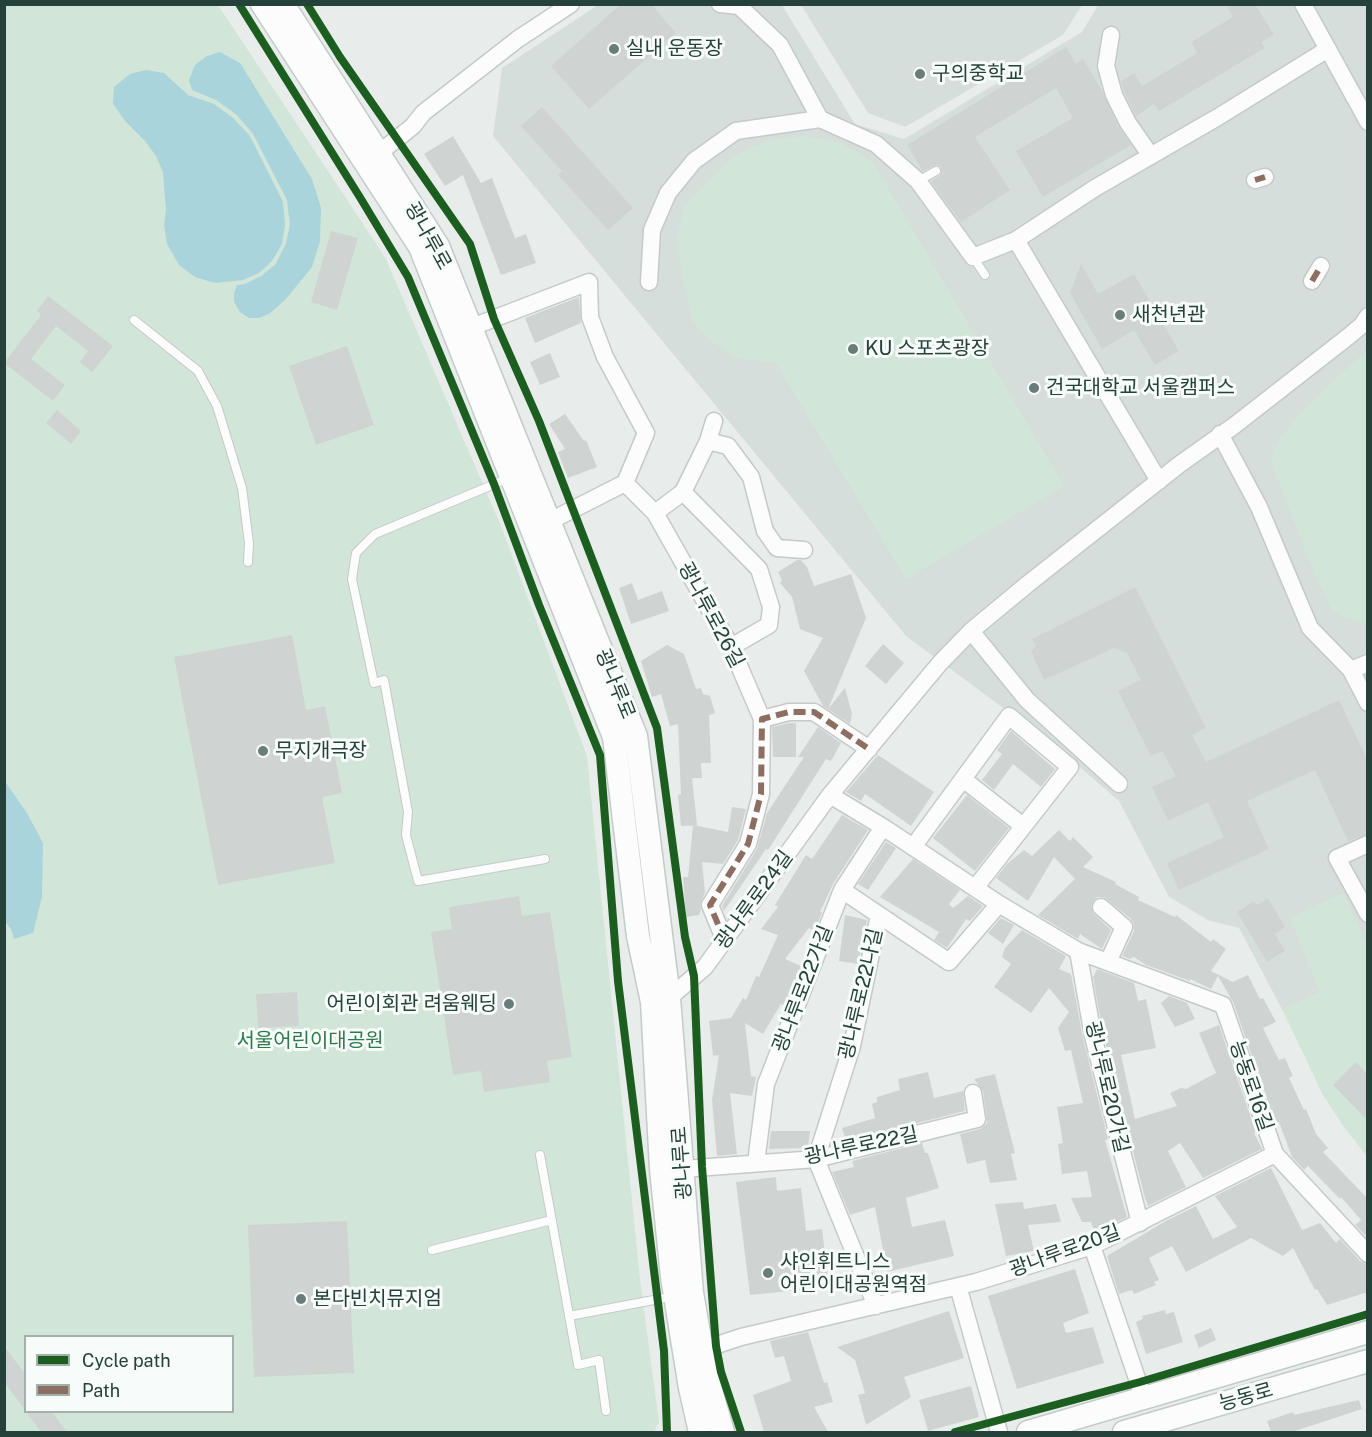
<!DOCTYPE html>
<meta charset="utf-8">
<style>
body{margin:0}
#map{position:relative;width:1372px;height:1437px;overflow:hidden;background:#e8edeb;font-family:"Public Sans",sans-serif}
canvas{display:block}
.frame{position:absolute;inset:0;border:6px solid #24423a;pointer-events:none}
.legend{position:absolute;left:24px;top:1335px;width:210px;height:78px;box-sizing:border-box;background:#f7fbf9;border:2px solid #a3b1ad;margin:0;padding:8px 10px;list-style:none;font-size:18px;color:#24423a}
.legend li{display:flex;align-items:center;gap:12px;height:30px}
.legend b{width:30px;border:2px solid #a3b1ad}
</style>
<div id="map">
<canvas width="1372" height="1437"></canvas>
<div class="frame"></div>
<ul class="legend">
<li><b style="height:8px;background:#1b5e20"></b>Cycle path</li>
<li><b style="height:8px;background:#8d6e63"></b>Path</li>
</ul>
</div>
<script>
const g = document.querySelector('canvas').getContext('2d');
g.lineJoin = 'round';
function paint(path, color) { g.fillStyle = color; g.fill(path, 'evenodd'); }
const shape = rows => new Path2D(rows.map(r => 'M' + r).join(''));
function stroke(path, color, width, dash) { g.strokeStyle = color; g.lineWidth = width; g.lineCap = dash ? 'butt' : 'round'; g.setLineDash(dash || []); g.stroke(path); }
function drawText(font, color, halo, rows, align = 'center') {
  g.font = font + ' "Public Sans","Noto Sans KR",sans-serif'; g.lineWidth = 6; g.setLineDash([]); g.textBaseline = 'middle'; g.strokeStyle = halo; g.fillStyle = color; for (const [text, x, y, turn = 0] of rows) {
    g.save(); g.translate(x, y); g.rotate((+turn || 0) * Math.PI / 180); g.textAlign = isNaN(turn) ? turn : align; if (halo) g.strokeText(text, 0, 0); g.fillText(text, 0, 0); g.restore();
  }
}
paint(shape([
 [598,5,782,5,855,124,904,139,1082,32,1098,5,1367,5,1367,1156,1344,1127,1322,1093,1300,1043,1239,928,1208,920,1169,897,1119,801,1060,750,906,636,493,136,502,68],
 [801,5,1082,5,1063,35,905,127,868,113]
]), '#d6dedb');
paint(shape([
 [5,5,218,5,385,257,501,526,587,756,640,1279,659,1422,654,1432,5,1432],
 [26,1336,232,1336,232,1412,26,1412],
 [805,136,841,143,872,161,1064,486,906,579,776,363,737,358,708,339,692,320,683,279,677,236,685,204,736,155,769,140],
 [1367,351,1367,624,1344,617,1331,609,1309,560,1272,464,1274,450,1280,438,1306,407,1354,362],
 [1343,893,1367,945,1367,1156,1344,1127,1322,1093,1282,1009,1320,992,1290,918]
]), '#d1e6d8');
paint(shape([
 [220,52,240,63,312,179,321,208,320,241,312,267,285,300,269,314,259,318,249,318,240,312,234,302,234,293,237,285,245,284,261,276,276,264,286,243,290,225,287,200,253,134,237,115,216,100,192,90,189,80,195,65,207,56],
 [146,70,164,73,188,95,214,104,233,118,250,136,283,202,285,225,282,244,272,261,259,273,243,280,215,283,195,277,179,265,167,244,164,225,166,210,163,172,156,156,145,141,126,122,113,104,114,87,130,74],
 [4,780,27,813,43,843,42,897,33,933,14,939,11,929,5,921]
]), '#a9d4db');
paint(shape([
 [621,4,651,4,676,33,589,109,551,66],
 [1226,4,1255,4,1274,35,1261,42,1265,48,1159,111,1154,104,1136,116,1124,91,1121,81,1134,73,1142,86,1197,53,1191,42,1233,17],
 [1066,47,1076,64,1083,59,1102,91,1119,128,1131,145,1043,197,1016,151,1073,118,1056,88,975,137,1010,190,961,222,931,181,941,175,941,167,936,165,923,171,907,145],
 [542,107,633,208,608,230,558,175,562,171,521,126],
 [453,136,481,183,492,178,515,238,526,234,536,263,501,275,463,175,445,186,424,154],
 [331,231,358,238,337,310,311,302],
 [1081,264,1098,294,1134,274,1179,351,1155,365,1134,330,1102,349,1070,293],
 [48,296,113,346,92,372,80,362,88,351,56,326,31,359,65,385,53,401,4,363,41,315,37,311],
 [579,297,581,323,535,343,525,318],
 [347,346,374,425,316,445,289,366],
 [550,353,560,377,540,385,530,362],
 [57,410,81,431,71,444,46,423],
 [565,414,584,441,586,440,597,467,568,478,558,452,565,449,549,424],
 [797,560,801,560,807,567,814,586,851,574,866,618,828,709,845,688,852,714,850,724,823,706,804,671,823,638,800,629,792,597,780,583,782,580,778,572],
 [632,583,638,600,662,591,669,611,631,624,619,588],
 [1135,587,1206,728,1192,735,1206,762,1339,700,1368,761,1368,834,1348,841,1315,770,1247,801,1269,849,1179,890,1167,863,1224,837,1208,802,1168,821,1152,787,1176,776,1162,751,1151,756,1118,691,1141,680,1127,653,1114,648,1044,680,1031,651,1036,646,1032,639],
 [292,635,306,710,325,706,342,793,322,797,335,863,218,885,174,657],
 [883,644,904,663,886,684,865,666],
 [667,645,684,654,696,689,701,688,703,694,710,696,715,713,709,715,711,763,701,763,702,778,692,778,697,825,681,826,678,795,681,794,678,724,670,726,661,694,652,697,641,661],
 [790,723,796,723,796,757,773,757,772,727],
 [818,727,841,743,831,761,826,759,768,850,766,849,724,911,722,906,757,849,767,813,804,757,798,757],
 [1011,731,1055,769,1041,787,1013,764,994,790,982,780,1002,754,997,750],
 [878,755,934,792,911,826,865,794,861,801,846,792],
 [967,795,1009,828,975,871,933,838],
 [732,807,746,809,738,840,723,864,702,862,705,892,700,904,701,910,699,915,686,917,683,877,688,877,693,825,728,832],
 [842,815,868,830,833,884,820,912,822,912,815,931,809,928,785,959,801,966,785,1006,781,1004,763,1034,745,1023,751,1076,756,1077,752,1096,730,1093,737,1154,717,1156,712,1100,719,1055,713,1056,709,1021,731,1018,743,998,746,1000,756,976,759,977,778,935,761,929,778,907,775,905,806,855,812,859],
 [1059,830,1070,841,1073,837,1093,857,1083,867,1116,882,1115,884,1139,897,1138,900,1175,917,1176,915,1211,942,1213,939,1226,949,1211,971,1233,982,1248,975,1260,999,1263,998,1276,1022,1263,1028,1279,1060,1285,1058,1293,1076,1289,1078,1304,1110,1306,1109,1316,1134,1328,1148,1323,1152,1368,1199,1368,1238,1355,1225,1361,1220,1341,1197,1340,1199,1308,1166,1304,1170,1292,1157,1279,1122,1276,1124,1233,1002,1218,976,1211,989,1190,979,1190,981,1146,965,1134,957,1130,959,1122,956,1134,931,1134,924,1131,919,1104,897,1097,897,1091,906,1094,914,1111,930,1102,949,1080,934,1078,939,1038,915,1075,879,1054,857,1028,901,996,878,1007,864,1024,850,1032,856],
 [886,842,896,848,868,890,858,884],
 [913,859,960,890,949,904,953,908,968,896,983,906,970,921,966,919,947,948,934,940,939,932,880,897],
 [519,896,522,916,550,912,572,1057,547,1061,550,1082,484,1092,481,1071,453,1075,431,932,452,929,449,907],
 [1268,898,1285,927,1275,934,1285,951,1267,962,1237,912,1254,901,1257,905],
 [845,915,867,920,858,964,839,961],
 [1001,918,1014,925,1003,944,988,933],
 [1022,930,1066,956,1059,969,1071,974,1083,1038,1108,1139,1105,1140,1127,1217,1095,1233,1091,1222,1082,1222,1071,1198,1092,1197,1087,1171,1062,1174,1058,1144,1063,1143,1057,1107,1083,1103,1071,1050,1065,1051,1058,1028,1069,1012,1049,988,1031,1013,994,987,1011,964,1002,957,1005,948],
 [1097,969,1134,983,1138,1001,1146,999,1156,1048,1121,1055,1135,1119,1177,1106,1170,1093,1181,1088,1186,1089,1216,1073,1199,1033,1219,1025,1256,1132,1254,1133,1262,1149,1203,1178,1180,1143,1168,1151,1186,1187,1148,1206,1145,1198,1103,1034,1093,977],
 [297,992,299,1026,258,1028,256,994],
 [1169,996,1187,1003,1195,1019,1175,1027,1161,1003],
 [1356,1062,1368,1075,1368,1121,1333,1085],
 [928,1072,934,1098,963,1091,965,1111,846,1141,842,1128,875,1118,872,1104,877,1102,877,1097,900,1090,898,1079],
 [995,1074,1015,1153,1011,1154,1017,1180,990,1183,985,1160,967,1164,960,1134,980,1129,987,1123,983,1091,974,1079],
 [771,1131,810,1131,808,1148,769,1149],
 [922,1143,925,1153,928,1153,939,1188,906,1198,912,1227,945,1220,954,1256,887,1272,875,1207,850,1215,832,1172,854,1167,852,1161],
 [1271,1168,1302,1230,1320,1223,1336,1243,1340,1239,1360,1261,1368,1264,1368,1292,1327,1305,1317,1289,1315,1290,1293,1248,1283,1256,1251,1238,1186,1272,1172,1246,1149,1258,1159,1280,1154,1282,1156,1285,1134,1294,1132,1290,1119,1294,1107,1256,1166,1221,1196,1206,1213,1239,1237,1227,1215,1196],
 [776,1177,777,1191,801,1188,806,1231,822,1229,829,1287,750,1295,736,1182],
 [1023,1202,1024,1209,1056,1204,1061,1222,1028,1225,1034,1251,1006,1256,995,1204],
 [347,1221,354,1373,254,1377,248,1225],
 [1075,1269,1089,1313,1063,1323,1066,1333,1093,1327,1104,1363,1017,1389,988,1296],
 [1165,1310,1166,1314,1174,1312,1183,1342,1146,1354,1136,1322,1143,1319,1142,1316],
 [949,1311,964,1358,904,1377,911,1397,866,1425,858,1395,865,1393,855,1360,837,1347],
 [1211,1328,1216,1340,1199,1348,1194,1335],
 [808,1332,824,1383,827,1382,833,1402,814,1407,828,1432,764,1432,753,1395,791,1381,784,1356,775,1358,770,1341],
 [4,1346,26,1375,26,1411,4,1382],
 [971,1386,979,1417,928,1431,919,1400],
 [1359,1400,1362,1409,1292,1432,1271,1432,1267,1421,1293,1412,1294,1415],
 [26,1412,52,1412,67,1432,41,1432]
]), '#cfd4d2');
const lane = shape([
 [918,181,936,171],
 [973,257,985,275],
 [134,320,198,371,217,406,242,488,249,543,248,562],
 [509,478,375,534,356,553,352,579,374,683,384,680,408,812,406,835,418,881,545,859],
 [540,1155,578,1365,599,1360,606,1411],
 [432,1250,552,1220],
 [569,1316,675,1296]
]);
const street = shape([
 [720,4,739,6,780,45,820,119],
 [1303,4,1368,122],
 [1111,35,1106,66,1114,95,1128,123,1151,156],
 [378,154,413,126,423,113,518,39,571,4],
 [1255,180,1265,177],
 [1016,240,1159,481],
 [1312,281,1321,266],
 [649,282,652,230,668,193,694,161,736,131,820,119,876,144,918,181,973,257,1016,240,1095,188,1218,117,1328,49],
 [472,327,589,282,590,317,605,357,646,433,625,483],
 [714,421,708,441,728,446,751,477,765,531,777,548,804,550],
 [1220,434,1259,507,1310,628,1351,670,1368,703],
 [625,483,655,513,731,647,762,719],
 [683,492,759,569,771,607,769,625,731,647],
 [655,513,683,492,708,441],
 [550,521,625,483],
 [971,631,1027,700,1119,784],
 [1351,670,1368,663],
 [963,779,1023,826],
 [830,795,883,827,999,904,1078,951,1223,1005,1275,1154,1368,1254],
 [1368,844,1337,858,1368,914],
 [913,847,1009,716,1070,767,975,888],
 [842,890,949,962,999,904],
 [1101,907,1124,927,1108,962],
 [725,941,710,905,748,844,761,794,762,719,789,712,814,712,869,749],
 [1078,951,1093,1036,1140,1223],
 [669,998,705,967,830,795,940,663,971,631,1029,583,1180,464,1235,425,1349,336,1362,325,1368,316],
 [816,1159,852,1046,879,915],
 [816,1159,876,1306],
 [756,1163,766,1084,842,890,883,827],
 [683,1169,816,1159,977,1119,973,1093],
 [1092,1246,1144,1399],
 [958,1286,999,1432],
 [702,1350,741,1337,976,1282,1092,1246,1275,1154]
]);
const secondary = shape([
 [262,4,420,247,614,737,638,936,652,1002,661,1169,672,1277,690,1388,700,1432],
 [283,4,438,246,636,736,669,998,692,1293,706,1373,723,1432],
 [1028,1432,1368,1332],
 [1124,1432,1368,1361]
]);
stroke(lane, '#c5cac8', 10);
stroke(street, '#c5cac8', 19);
stroke(secondary, '#c3cbc8', 25);
stroke(lane, '#fcfcfc', 8);
stroke(street, '#fcfcfc', 16);
stroke(secondary, '#fcfcfc', 22);
stroke(shape([
 [1255,180,1265,177],
 [1312,281,1321,266],
 [725,941,710,905,748,844,761,794,762,719,789,712,814,712,869,749]
]), '#8d6e63', 6, [12, 6]);
stroke(shape([
 [239,4,361,199,408,277,494,484,539,605,600,755,618,981,664,1351,667,1432],
 [307,4,340,57,470,244,494,319,539,421,657,728,685,937,694,976,702,1167,716,1346,721,1372,741,1432],
 [955,1432,1140,1382,1368,1314]
]), '#1b5e20', 8);
for (const [x, y, r, color] of [
 [614,49,6,"#697e78"],
 [920,74,6,"#697e78"],
 [1120,315,6,"#697e78"],
 [853,349,6,"#697e78"],
 [1034,388,6,"#697e78"],
 [263,751,6,"#697e78"],
 [509,1004,6,"#697e78"],
 [768,1273,6,"#697e78"],
 [301,1299,6,"#697e78"]
]) { const dot = new Path2D(); dot.arc(x, y, r, 0, 2 * Math.PI); g.fillStyle = color; g.fill(dot); stroke(dot, '#f7fbf9', 2); }
drawText('20px', '#24423a', '#f7fbf9', [
 ["실내 운동장",626,49],
 ["구의중학교",932,74],
 ["새천년관",1132,315],
 ["KU 스포츠광장",865,349],
 ["건국대학교 서울캠퍼스",1046,388],
 ["무지개극장",275,751],
 ["어린이회관 려움웨딩",497,1004,"right"],
 ["샤인휘트니스",780,1262],
 ["어린이대공원역점",780,1285],
 ["본다빈치뮤지엄",313,1299]
], 'left');
drawText('20px', '#24423a', '#f7fbf9', [
 ["광나루로",428,236,61],
 ["광나루로26길",711,615,62],
 ["광나루로",615,684,68],
 ["광나루로24길",754,900,-54],
 ["광나루로22가길",803,989,-69],
 ["광나루로22나길",861,994,-77],
 ["능동로16길",1251,1086,71],
 ["광나루로20가길",1107,1087,77],
 ["광나루로22길",861,1146,-12],
 ["광나루로",682,1163,-94],
 ["광나루로20길",1065,1251,-20],
 ["능동로",1246,1397,-16]
]);
drawText('20px', '#2d7a4b', '#f7fbf9', [
 ["서울어린이대공원",310,1041]
]);
</script>
